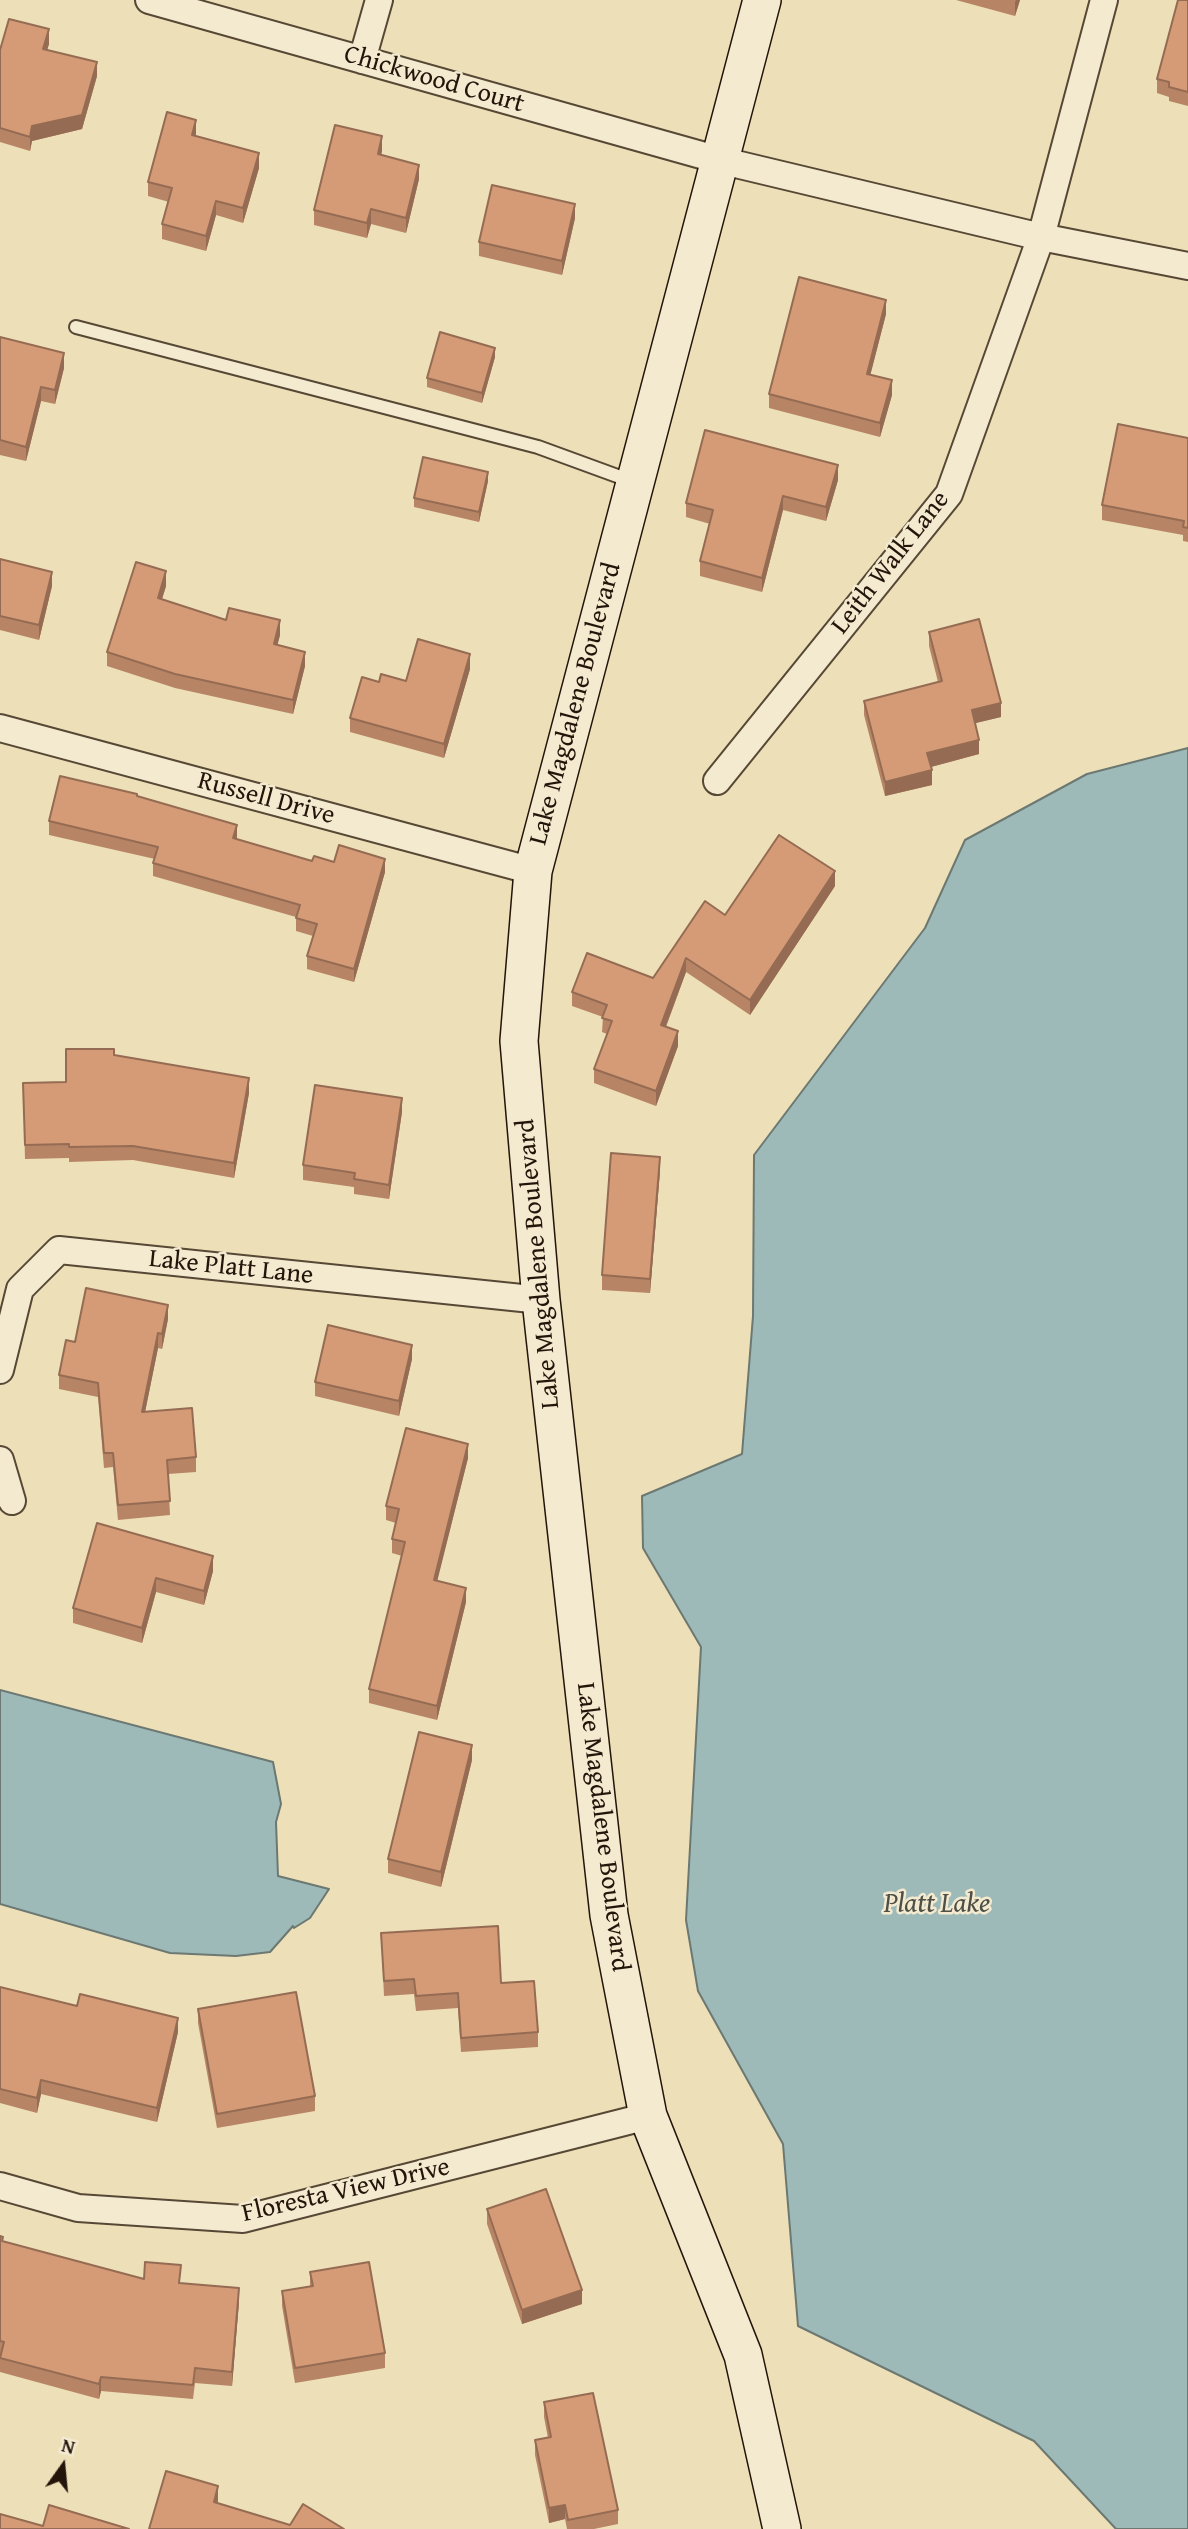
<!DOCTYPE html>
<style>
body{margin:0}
#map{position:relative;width:1188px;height:2529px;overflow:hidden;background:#eddfb7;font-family:"Gentium Book Plus",serif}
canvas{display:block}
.north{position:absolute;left:28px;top:2431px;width:70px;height:70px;-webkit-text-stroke:5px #f3ead0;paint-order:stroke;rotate:15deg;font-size:19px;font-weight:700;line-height:28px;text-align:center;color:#23150a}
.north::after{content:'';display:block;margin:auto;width:24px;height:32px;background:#23150a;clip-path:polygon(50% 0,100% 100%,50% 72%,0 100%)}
</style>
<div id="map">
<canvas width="1188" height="2529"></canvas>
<div class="north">N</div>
</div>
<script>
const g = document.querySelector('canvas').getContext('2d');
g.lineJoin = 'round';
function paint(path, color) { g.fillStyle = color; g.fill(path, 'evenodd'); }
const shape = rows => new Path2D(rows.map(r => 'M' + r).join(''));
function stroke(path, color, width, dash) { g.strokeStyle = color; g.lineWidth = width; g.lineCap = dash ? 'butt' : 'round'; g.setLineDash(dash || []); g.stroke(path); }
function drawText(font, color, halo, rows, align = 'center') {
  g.font = font + ' "Gentium Book Plus",serif'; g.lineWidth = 5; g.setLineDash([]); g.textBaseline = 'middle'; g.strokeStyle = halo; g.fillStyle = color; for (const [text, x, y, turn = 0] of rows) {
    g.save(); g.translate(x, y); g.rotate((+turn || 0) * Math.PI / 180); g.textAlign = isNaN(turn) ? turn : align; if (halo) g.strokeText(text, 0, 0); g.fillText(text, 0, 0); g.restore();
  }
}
const water = shape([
 [1188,748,1188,2529,1116,2529,1034,2441,798,2326,783,2144,698,1991,686,1920,701,1647,643,1548,642,1496,742,1454,753,1316,754,1155,925,928,965,840,1087,774,1188,748],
 [0,1690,273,1762,281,1804,276,1822,278,1876,329,1889,310,1918,294,1928,293,1926,270,1952,236,1956,170,1953,0,1904,0,1690]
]);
paint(water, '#9dbab8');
stroke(water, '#6c7872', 2);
const lane = shape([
 [76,327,538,447,631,481]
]);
const street = shape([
 [149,0,719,160,1041,237,1188,266],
 [362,60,379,0],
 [0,728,533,871],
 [717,781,949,494,1041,237,1104,0],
 [0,1370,20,1289,59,1250,541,1300],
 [0,1460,12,1501],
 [0,2186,78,2208,243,2219,648,2116]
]);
const secondary = shape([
 [762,0,533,871,519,1041,541,1300,609,1915,648,2116,743,2355,782,2529]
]);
stroke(lane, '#564835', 16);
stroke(street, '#564835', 30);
stroke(secondary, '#23150a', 40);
stroke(lane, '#f3ead0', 12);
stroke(street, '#f3ead0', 26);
stroke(secondary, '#f3ead0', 37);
paint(shape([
 [956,0,1020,0,1015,16],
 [1188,0,1188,106,1169,101,1169,97,1157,93,1157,79],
 [49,44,47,50,97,76,82,129,32,141,30,151,0,142,0,50],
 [196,134,196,136,259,168,243,223,216,215,206,251,162,239,162,224,169,202,148,196,148,182],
 [382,151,381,155,419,179,406,233,371,224,367,238,314,225,314,210],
 [575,218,562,275,479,256,479,242],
 [886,314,870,375,892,395,880,437,769,408,769,394],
 [0,337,64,368,55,404,41,401,26,461,0,455],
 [495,357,482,403,427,387,427,378],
 [1188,438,1188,542,1183,541,1183,535,1102,520,1102,505],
 [838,480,826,521,783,510,762,592,700,576,700,561,710,524,686,517,686,503],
 [488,481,479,522,414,507,414,498],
 [0,559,52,586,39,640,0,630],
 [166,586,162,599,226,620,280,635,277,645,305,666,293,714,175,688,107,666,107,652],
 [929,632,1001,717,975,723,979,754,931,767,932,785,885,796,864,715,864,701,938,682,929,646],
 [470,669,444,758,350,732,350,718,379,682,406,681],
 [137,796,237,839,312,861,334,862,385,872,354,982,307,969,307,956,313,936,296,931,296,917,153,876,153,863,155,859,49,835,49,821],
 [835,886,750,1015,686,972,666,1027,678,1046,656,1106,594,1083,594,1069,607,1034,602,1032,603,1017,572,1006,572,992,653,978,725,915],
 [114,1055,249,1093,234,1178,133,1160,69,1162,69,1158,25,1159,23,1083,66,1082],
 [402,1112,389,1199,354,1194,354,1187,303,1180,303,1165],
 [660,1171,650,1293,602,1290,602,1275],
 [168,1319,162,1349,158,1348,145,1412,196,1457,196,1472,168,1474,170,1515,118,1520,113,1467,104,1468,98,1397,59,1389,59,1375],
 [412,1359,399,1416,315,1396,315,1382],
 [468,1458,437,1580,466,1602,437,1720,369,1703,369,1689,402,1556,392,1553,392,1539,396,1523,386,1520,386,1506],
 [97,1523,213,1571,204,1605,156,1592,142,1643,73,1623,73,1608],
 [472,1760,441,1887,388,1873,388,1859],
 [381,1933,501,1983,538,2032,538,2047,461,2052,458,2008,416,2011,414,1994,384,1996],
 [0,1987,178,2032,157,2122,41,2094,37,2113,0,2103],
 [198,2009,315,2096,315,2111,217,2128,198,2023],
 [487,2209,582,2304,522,2324,487,2224],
 [0,2236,3,2241,144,2279,181,2283,239,2302,232,2386,195,2383,193,2399,101,2391,99,2399,0,2372],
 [310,2272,385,2353,385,2368,295,2383,282,2306,282,2291,310,2286],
 [544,2402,618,2510,618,2524,594,2529,567,2529,565,2519,549,2523,535,2455,535,2440,548,2438,544,2417]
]), '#b78566');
paint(shape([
 [1016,0,1020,0,1015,16,1015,2],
 [49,29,49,44,43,63,43,49],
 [97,62,97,76,82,129,32,141,30,151,30,137,32,126],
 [196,120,196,134,192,149,192,135],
 [382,136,382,151,378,169,378,154],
 [259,153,259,168,243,223,243,208],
 [419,165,419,179,406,233,406,218],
 [216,201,216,215,206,251,206,236],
 [575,204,575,218,562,275,562,261],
 [371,209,371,224,367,238,367,223],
 [886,300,886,314,867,388,867,374],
 [495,348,495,357,482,403,482,393],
 [64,353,64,368,55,404,55,390],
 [892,380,892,395,880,437,880,423],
 [41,387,41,401,26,461,26,447],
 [838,465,838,480,826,521,826,507],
 [488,472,488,481,479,522,479,512],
 [783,496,783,510,762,592,762,578],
 [166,571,166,586,158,612,158,598],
 [52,572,52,586,39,640,39,625],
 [280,620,280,635,274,659,274,644],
 [305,652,305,666,293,714,293,700],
 [470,654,470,669,444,758,444,744],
 [1001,703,1001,717,972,724,972,710],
 [979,740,979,754,927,768,927,753],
 [932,770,932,785,885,796,885,782],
 [237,825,237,839,233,838],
 [385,859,385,872,354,982,354,969],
 [835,871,835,886,750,1015,750,1000],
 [686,958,686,972,661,1039,661,1025],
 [678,1031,678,1046,656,1106,656,1091],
 [249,1078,249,1093,234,1178,234,1163],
 [402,1098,402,1112,389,1199,389,1185],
 [660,1157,660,1171,650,1293,650,1279],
 [168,1305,168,1319,162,1349,162,1334],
 [158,1333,158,1348,142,1427,142,1412],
 [412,1345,412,1359,399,1416,399,1401],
 [468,1444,468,1458,434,1594,434,1580],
 [213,1556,213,1571,204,1605,204,1591],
 [156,1578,156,1592,142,1643,142,1628],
 [466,1588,466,1602,437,1720,437,1706],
 [472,1745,472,1760,441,1887,441,1872],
 [178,2018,178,2032,157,2122,157,2108],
 [41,2080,41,2094,37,2113,37,2098],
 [239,2288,239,2302,232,2386,232,2372],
 [582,2290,582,2304,522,2324,522,2310],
 [101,2377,101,2391,99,2399,99,2384],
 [218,2486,218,2501,214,2516,214,2502],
 [565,2505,565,2519,549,2523,549,2508]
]), '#956c53');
const building = shape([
 [1178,0,1188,0,1188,92,1169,87,1169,82,1157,79,1178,0],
 [9,19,49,29,43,49,97,62,82,115,32,126,30,137,0,128,0,50,9,19],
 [167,112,196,120,192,135,259,153,243,208,216,201,206,236,162,224,172,188,148,182,167,112],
 [335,125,382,136,378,154,419,165,406,218,371,209,367,223,314,210,335,125],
 [492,185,575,204,562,261,479,242,492,185],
 [799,277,886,300,867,374,892,380,880,423,769,394,799,277],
 [440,332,495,348,482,393,427,378,440,332],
 [0,337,64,353,55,390,41,387,26,447,0,440,0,337],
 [1118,424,1188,438,1188,528,1183,527,1184,521,1102,505,1118,424],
 [705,430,838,465,826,507,783,496,762,578,700,561,713,510,686,503,705,430],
 [423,457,488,472,479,512,414,498,423,457],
 [0,559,52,572,39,625,0,616,0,559],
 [136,562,166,571,158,598,226,620,229,608,280,620,274,644,305,652,293,700,175,674,107,652,136,562],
 [979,619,1001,703,972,710,979,740,927,753,932,770,885,782,864,701,942,681,929,632,979,619],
 [418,639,470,654,444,744,350,718,362,677,379,682,381,674,406,681,418,639],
 [60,776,137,794,137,796,237,825,233,838,312,861,314,856,334,862,339,845,385,859,354,969,307,956,317,924,296,918,300,905,153,863,158,847,49,821,60,776],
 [779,835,835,871,750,1000,686,958,661,1025,678,1031,656,1091,594,1069,612,1021,602,1018,607,1005,572,992,587,953,653,978,705,901,725,915,779,835],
 [66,1049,114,1049,114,1055,249,1078,234,1163,133,1146,69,1147,69,1144,25,1145,23,1083,66,1082,66,1049],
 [315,1085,402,1098,389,1185,354,1179,355,1173,303,1165,315,1085],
 [611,1153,660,1157,650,1279,602,1275,611,1153],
 [86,1288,168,1305,162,1334,158,1333,142,1412,192,1408,196,1457,167,1460,170,1501,118,1505,113,1453,104,1453,98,1383,59,1375,66,1340,75,1342,86,1288],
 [328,1325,412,1345,399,1401,315,1382,328,1325],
 [406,1428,468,1444,434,1580,466,1588,437,1706,369,1689,405,1542,392,1539,399,1509,386,1506,406,1428],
 [97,1523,213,1556,204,1591,156,1578,142,1628,73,1608,97,1523],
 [419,1732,472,1745,441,1872,388,1859,419,1732],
 [498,1926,501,1983,534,1981,538,2032,461,2038,458,1993,416,1996,414,1979,384,1981,381,1933,498,1926],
 [0,1987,77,2006,80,1994,178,2018,157,2108,41,2080,37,2098,0,2089,0,1987],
 [296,1992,315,2096,217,2114,198,2009,296,1992],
 [546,2189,582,2290,522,2310,487,2209,546,2189],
 [0,2236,3,2237,2,2241,144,2279,145,2262,181,2265,179,2283,239,2288,232,2372,195,2368,193,2385,101,2377,99,2384,0,2358,4,2342,0,2341,0,2236],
 [369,2262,385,2353,295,2368,282,2291,313,2286,310,2272,369,2262],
 [593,2393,618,2510,568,2520,565,2505,549,2508,535,2440,551,2437,544,2402,593,2393],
 [166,2471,218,2486,214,2502,290,2525,303,2504,344,2529,149,2529,166,2471],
 [49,2505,129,2529,0,2529,0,2514,43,2526,49,2505]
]);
paint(building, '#d59b77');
stroke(building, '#956c53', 2);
drawText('26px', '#23150a', '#f3ead0', [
 ["Chickwood Court",434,80,16],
 ["Leith Walk Lane",891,563,-52],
 ["Lake Magdalene Boulevard",576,704,-75],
 ["Russell Drive",266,799,15],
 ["Lake Magdalene Boulevard",539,1264,-95],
 ["Lake Platt Lane",231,1268,6],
 ["Lake Magdalene Boulevard",602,1827,83],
 ["Floresta View Drive",346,2191,-13]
]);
drawText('italic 28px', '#4e4f47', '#f3ead0', [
 ["Platt Lake",937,1905]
]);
</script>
